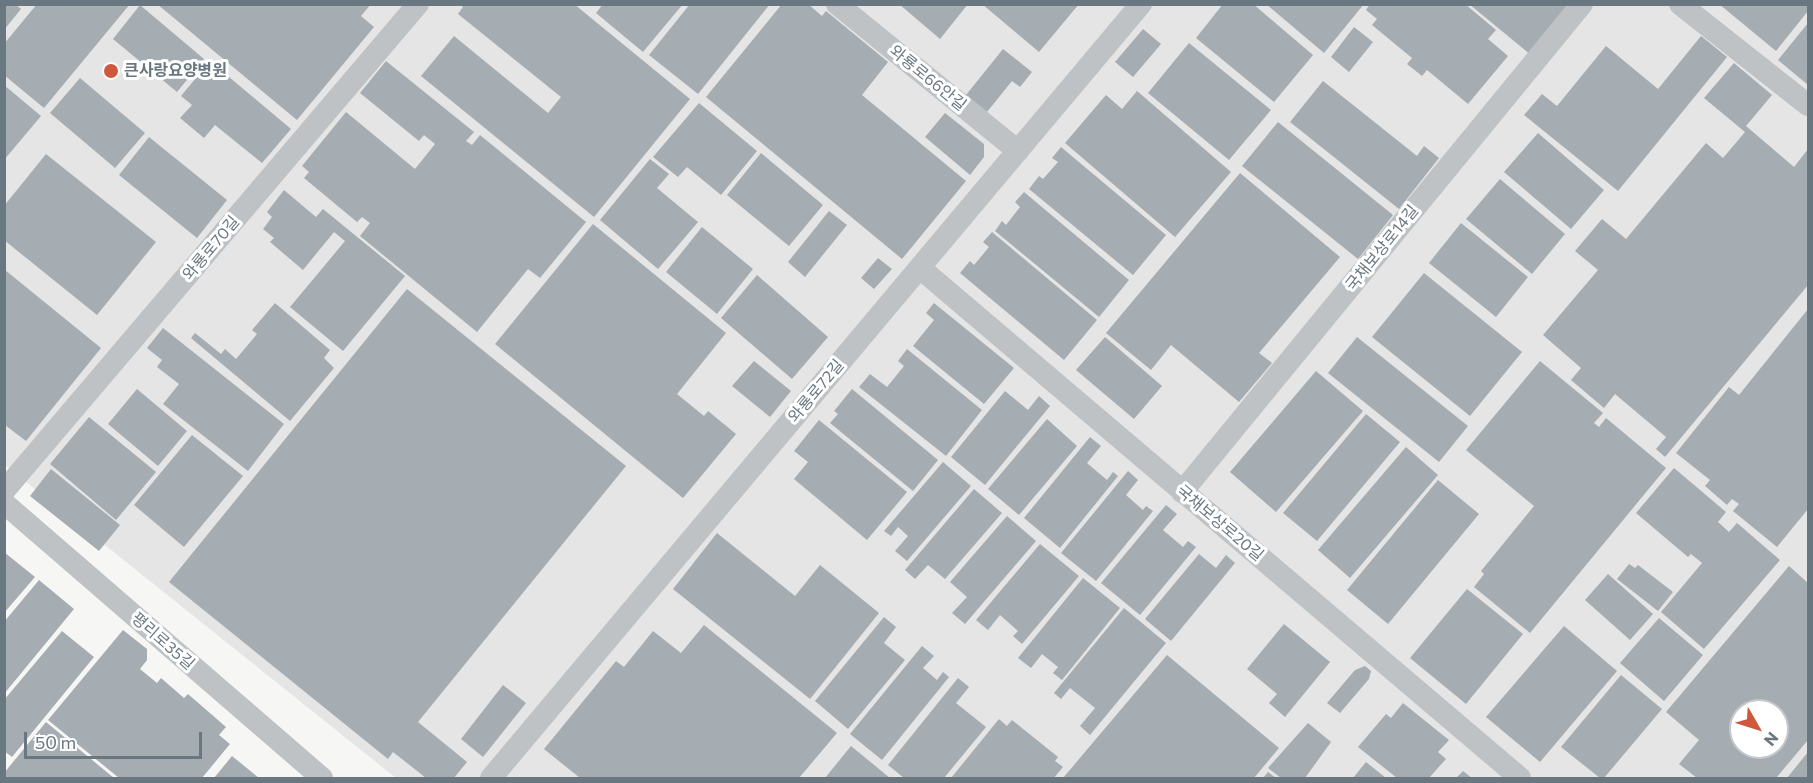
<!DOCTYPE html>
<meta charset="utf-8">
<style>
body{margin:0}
#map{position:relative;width:1813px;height:783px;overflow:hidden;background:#f6f6f4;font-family:Commissioner,sans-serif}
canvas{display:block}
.frame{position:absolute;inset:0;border:6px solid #697781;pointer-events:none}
.north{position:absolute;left:1729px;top:699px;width:60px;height:60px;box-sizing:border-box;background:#fff;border:2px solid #c3c9cd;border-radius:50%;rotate:129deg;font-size:16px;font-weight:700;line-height:24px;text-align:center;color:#697781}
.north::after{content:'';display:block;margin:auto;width:21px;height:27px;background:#cf583c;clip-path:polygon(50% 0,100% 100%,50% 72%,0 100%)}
.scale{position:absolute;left:24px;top:732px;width:178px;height:27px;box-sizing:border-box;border:3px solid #697781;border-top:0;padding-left:8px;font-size:18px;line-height:21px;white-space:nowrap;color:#697781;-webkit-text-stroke:4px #fff;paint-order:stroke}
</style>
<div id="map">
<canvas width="1813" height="783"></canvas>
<div class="frame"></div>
<div class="north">N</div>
<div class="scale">50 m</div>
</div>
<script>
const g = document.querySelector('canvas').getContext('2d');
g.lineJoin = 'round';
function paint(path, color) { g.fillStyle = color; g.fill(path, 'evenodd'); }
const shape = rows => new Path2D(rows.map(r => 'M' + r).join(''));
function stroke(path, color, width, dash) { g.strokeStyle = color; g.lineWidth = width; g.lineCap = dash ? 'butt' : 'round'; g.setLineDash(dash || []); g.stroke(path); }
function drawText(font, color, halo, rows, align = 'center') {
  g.font = font + ' Commissioner,"Noto Sans KR",sans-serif'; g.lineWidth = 6; g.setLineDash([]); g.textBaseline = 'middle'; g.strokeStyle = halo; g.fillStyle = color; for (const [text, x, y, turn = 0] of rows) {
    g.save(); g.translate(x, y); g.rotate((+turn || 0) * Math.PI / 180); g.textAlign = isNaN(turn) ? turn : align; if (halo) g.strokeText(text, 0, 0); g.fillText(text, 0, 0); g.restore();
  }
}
paint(shape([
 [4,5,1808,5,1808,778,396,778,5,465],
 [1741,711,1777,711,1777,747,1741,747]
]), '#e4e5e4');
paint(shape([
 [4,4,15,4,21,9,4,30],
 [37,4,130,4,44,108,4,75,4,44],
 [157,4,371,4,361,16,374,27,297,120],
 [460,4,574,4,690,99,594,217,421,76,454,36,548,113,561,97,458,14,463,7],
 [603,4,683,4,643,52,596,13],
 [690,4,770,4,698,94,649,55],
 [782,4,808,4,822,16,826,11,888,62,862,95,966,181,902,259,706,97],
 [899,4,968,4,940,39],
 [982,4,1079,4,1039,52],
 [1223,4,1253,4,1313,55,1274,102,1196,38],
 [1266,4,1364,4,1324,53],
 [1370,4,1465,4,1496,30,1488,39,1508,56,1468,104,1427,70,1422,76,1407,64,1412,58,1372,25,1377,19,1366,10],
 [1469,4,1572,4,1531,55],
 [1719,4,1808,4,1808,11,1776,51],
 [140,5,204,59,177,92,113,39],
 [1808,23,1808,85,1778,60],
 [1354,27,1373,42,1349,72,1331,57],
 [1143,29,1161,44,1133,77,1115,62],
 [1701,36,1727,57,1618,191,1524,115,1542,94,1557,106,1606,46,1658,89],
 [1189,43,1271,110,1229,160,1148,93],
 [1003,49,1032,72,1020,87,1012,81,987,112,966,95],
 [210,61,291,129,262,163,215,125,204,138,180,118,192,105,181,96],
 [386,61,474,132,466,141,472,145,480,135,586,222,540,278,528,269,477,332,360,236,370,223,362,217,357,222,304,178,309,172,302,166,346,112,415,169,435,144,424,135,419,141,360,93],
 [1734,63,1772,95,1746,126,1794,167,1808,149,1808,285,1665,457,1656,449,1666,437,1615,394,1604,408,1571,380,1581,368,1543,335,1598,270,1575,251,1602,219,1626,239,1706,143,1723,158,1745,132,1704,98],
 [80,78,145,133,115,168,50,113],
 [1323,81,1417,156,1424,146,1439,158,1399,209,1290,122],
 [4,85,41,116,4,160],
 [1137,91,1231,172,1175,237,1065,143,1106,95,1122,109],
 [699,103,757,151,721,195,687,167,678,177,653,157],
 [945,113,984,144,984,157,970,175,925,137],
 [1278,122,1393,215,1358,259,1242,166],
 [1538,133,1604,190,1571,229,1504,172],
 [149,137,227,200,197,238,119,175],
 [1061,147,1166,235,1133,275,1029,189,1039,176,1043,179,1058,162,1052,158],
 [761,153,823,205,789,246,727,195],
 [46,154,156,242,97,315,4,240,4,206],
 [650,159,669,174,657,188,698,222,658,269,600,220],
 [1240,173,1340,257,1259,353,1272,363,1239,402,1171,345,1151,370,1106,333],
 [1500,179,1565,234,1532,274,1466,219],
 [284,190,316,217,323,209,405,276,343,351,290,307,345,241,334,232,303,270,270,242,274,238,263,229,272,217,267,212],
 [1024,192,1129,280,1099,317,995,231,1002,221,1006,225,1020,207,1015,202],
 [829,211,847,225,805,277,788,262],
 [1461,223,1528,277,1496,317,1429,263],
 [593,224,726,333,677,394,704,416,708,411,736,434,683,498,495,344],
 [702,227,753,269,717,314,666,272],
 [992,232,1097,320,1064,360,960,273,970,261,974,265,989,247,983,242],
 [878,258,892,269,874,289,861,278],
 [5,270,101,348,26,441,5,425],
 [1424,273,1522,352,1470,416,1372,337],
 [757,275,828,337,792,379,721,318],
 [407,289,626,466,418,722,467,762,454,778,426,778,393,752,388,759,169,582],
 [275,303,330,350,324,358,334,368,290,421,191,338,195,333,221,354,225,349,236,359,257,334,252,330],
 [934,303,1014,368,984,404,913,346,934,320,926,313],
 [1808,309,1808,509,1777,547,1733,511,1739,504,1732,499,1727,505,1705,486,1710,480,1676,453,1729,387,1739,395],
 [163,328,284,424,248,471,163,404,179,384,157,367,162,360,147,348],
 [1105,337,1162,386,1134,419,1076,370],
 [1357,337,1468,426,1439,462,1328,373],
 [907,349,982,410,946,456,859,387,870,374,887,387,904,366,898,361],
 [754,361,791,391,770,417,732,386],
 [1540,361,1603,413,1594,423,1599,427,1606,418,1666,468,1530,633,1474,587,1484,574,1481,571,1534,506,1466,450],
 [1316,371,1363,411,1276,512,1230,472],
 [137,389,187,431,158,466,108,424],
 [852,389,938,460,913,491,830,423,838,414,834,411],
 [1005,391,1028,410,1039,396,1050,406,985,485,951,457],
 [1366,414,1400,442,1317,541,1283,513],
 [89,417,156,472,116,520,50,464],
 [1047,419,1077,446,1019,515,988,489],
 [819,420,907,492,867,540,794,479,808,462,794,451],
 [192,435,243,476,184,547,134,505],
 [1090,437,1101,446,1087,463,1107,480,1113,472,1118,476,1060,548,1024,518],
 [1406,447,1438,475,1350,578,1318,550],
 [943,462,971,486,907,561,895,551,908,536,898,527,891,536,884,531],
 [1674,468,1726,512,1718,522,1729,532,1737,523,1780,560,1704,649,1661,612,1702,563,1691,554,1688,557,1636,513],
 [51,469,120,525,99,551,30,496],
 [1128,471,1138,480,1126,495,1143,510,1146,506,1153,511,1096,581,1061,553],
 [1438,480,1479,514,1388,624,1347,590],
 [974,489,1002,513,945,579,928,565,915,579,905,570],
 [1166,505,1177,514,1163,530,1183,547,1188,541,1196,547,1140,615,1101,583],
 [1007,516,1036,541,965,624,952,613,967,597,950,582],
 [717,533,795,596,820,565,879,613,810,699,673,589],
 [1040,544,1079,576,1022,644,1013,636,1018,631,1000,615,988,630,976,620],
 [4,552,35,577,4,613],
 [1199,554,1216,568,1226,555,1235,563,1171,641,1145,619],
 [1629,564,1635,568,1638,565,1673,592,1658,611,1617,579],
 [1789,566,1808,583,1808,740,1776,778,1697,778,1679,764,1699,740,1666,712],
 [1741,711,1777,711,1777,747,1741,747],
 [1608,574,1653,614,1630,640,1585,600],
 [1083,578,1120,608,1062,680,1053,673,1058,667,1042,654,1031,668,1018,658],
 [39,580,74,609,4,694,4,622],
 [1467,589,1523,634,1466,704,1410,658],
 [1124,608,1166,643,1090,735,1080,726,1095,708,1070,688,1061,699,1054,693],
 [884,617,896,627,884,643,905,660,848,729,815,701],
 [1659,618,1703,655,1664,701,1620,663],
 [1284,624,1330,662,1285,717,1269,703,1277,694,1247,669],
 [704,625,837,733,799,778,580,778,544,749,616,661,624,667,653,631,681,653],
 [1564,626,1617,671,1540,762,1486,717],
 [123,630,147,649,147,660,140,669,157,683,161,678,184,698,188,694,226,727,219,735,230,744,202,778,119,778,48,720],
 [62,631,94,657,12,757,4,751,4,700],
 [922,646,934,656,923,668,937,680,943,672,949,677,882,760,850,734],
 [1167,655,1279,748,1254,778,1063,778],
 [1365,666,1371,671,1369,679,1340,713,1327,703,1355,670],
 [1621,675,1662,709,1604,778,1600,778,1561,747],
 [958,678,969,687,956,703,986,727,944,778,904,778,888,765],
 [503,685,526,703,483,757,461,739],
 [1403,703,1449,740,1438,752,1446,759,1429,778,1397,778,1358,747,1386,714,1391,718],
 [999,719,1007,726,1012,720,1058,757,1055,761,1063,767,1054,778,951,778],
 [46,722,114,778,4,778,4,773],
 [1308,723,1331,742,1305,778,1281,778,1268,768],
 [851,746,890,778,825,778],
 [1808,752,1808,778,1787,778],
 [232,756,259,778,214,778],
 [1366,762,1386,778,1353,778],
 [1463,771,1472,778,1456,778],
 [1268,772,1276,778,1263,778]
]), '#a6adb2');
stroke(shape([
 [837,4,1018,151],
 [1680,4,1808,105],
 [920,268,1520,778],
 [4,491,418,4],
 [1182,492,1582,4],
 [4,503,322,778],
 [491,778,1141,4]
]), '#bec2c5', 22);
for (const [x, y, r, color] of [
 [111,71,8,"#cf583c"]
]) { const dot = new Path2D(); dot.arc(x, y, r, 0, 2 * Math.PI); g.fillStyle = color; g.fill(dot); stroke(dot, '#fff', 2); }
drawText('bold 16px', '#697781', '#fff', [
 ["큰사랑요양병원",124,71]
], 'left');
drawText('16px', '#697781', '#fff', [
 ["와룡로66안길",928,78,39],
 ["와룡로70길",211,248,-50],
 ["국채보상로14길",1382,248,-51],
 ["와룡로72길",816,391,-50],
 ["국채보상로20길",1220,523,40],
 ["평리로35길",163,641,41]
]);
</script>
